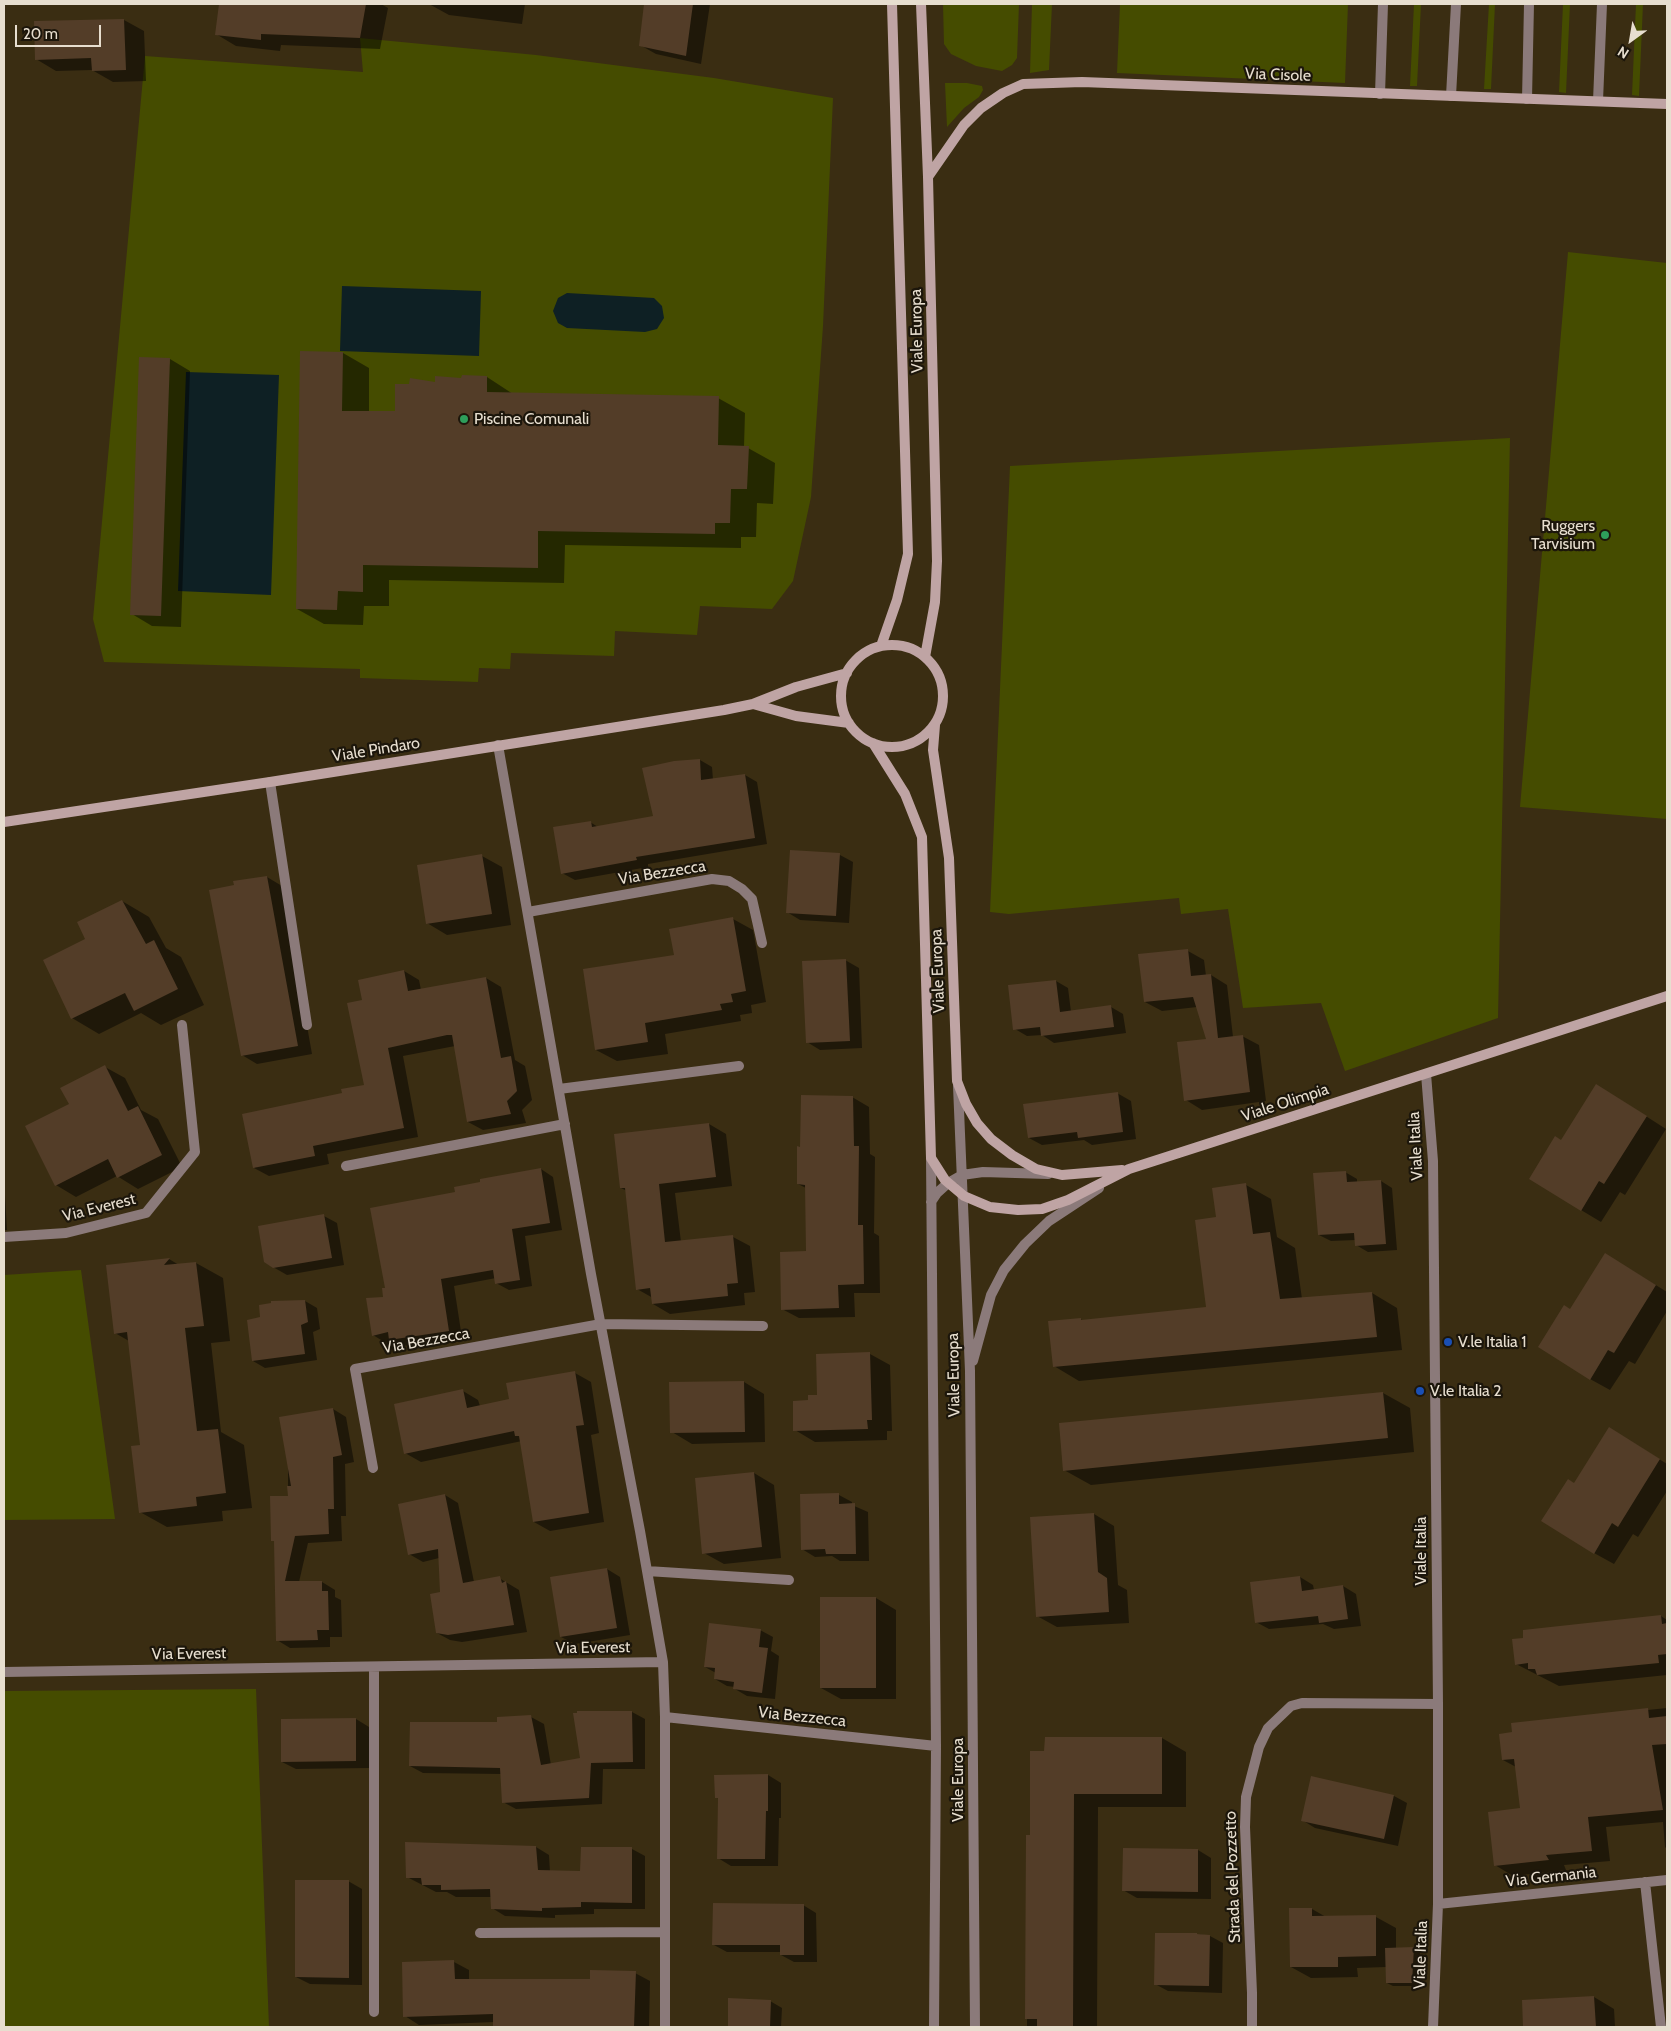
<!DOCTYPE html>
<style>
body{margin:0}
#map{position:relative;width:1671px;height:2031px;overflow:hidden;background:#3a2d12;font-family:Cabin,sans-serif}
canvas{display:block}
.frame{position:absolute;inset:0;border:5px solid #e7decf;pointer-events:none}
.north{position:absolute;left:1606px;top:15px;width:50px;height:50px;-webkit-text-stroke:4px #1c160b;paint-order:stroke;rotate:212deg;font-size:14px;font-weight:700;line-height:20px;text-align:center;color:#e7decf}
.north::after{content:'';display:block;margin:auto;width:18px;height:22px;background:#e7decf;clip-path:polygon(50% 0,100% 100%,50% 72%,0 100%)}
.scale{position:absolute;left:15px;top:25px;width:86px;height:22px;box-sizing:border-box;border:2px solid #e7decf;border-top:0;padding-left:6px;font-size:15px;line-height:18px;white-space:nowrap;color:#e7decf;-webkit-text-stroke:4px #1c160b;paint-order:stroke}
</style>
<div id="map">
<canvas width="1671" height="2031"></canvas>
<div class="frame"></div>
<div class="north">N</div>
<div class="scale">20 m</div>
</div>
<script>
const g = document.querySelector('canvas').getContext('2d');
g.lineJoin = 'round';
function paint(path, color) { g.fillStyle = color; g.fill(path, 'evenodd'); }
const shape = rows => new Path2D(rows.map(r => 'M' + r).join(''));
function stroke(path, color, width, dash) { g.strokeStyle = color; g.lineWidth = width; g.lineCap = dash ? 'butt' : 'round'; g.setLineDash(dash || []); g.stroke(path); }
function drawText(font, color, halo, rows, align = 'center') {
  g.font = font + ' Cabin,sans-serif'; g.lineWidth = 4.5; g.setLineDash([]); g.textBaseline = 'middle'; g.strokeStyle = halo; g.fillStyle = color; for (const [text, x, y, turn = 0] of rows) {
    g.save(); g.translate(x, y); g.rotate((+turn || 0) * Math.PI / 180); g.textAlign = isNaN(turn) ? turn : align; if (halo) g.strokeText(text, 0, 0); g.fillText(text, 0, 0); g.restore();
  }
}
paint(shape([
 [943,4,1019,4,1017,58,1012,65,1002,71,976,66,951,54,944,44],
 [1032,4,1052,4,1049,70,1030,73],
 [1120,4,1348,4,1345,83,1117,73],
 [1414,4,1421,4,1417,86,1410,86],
 [1489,4,1495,4,1491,89,1484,89],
 [1563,4,1570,4,1566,93,1559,92],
 [1636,4,1643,4,1639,96,1632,95],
 [360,38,536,55,714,78,833,98,823,326,811,497,793,581,772,609,700,606,697,635,615,631,614,656,511,653,510,669,479,668,478,682,360,678,360,669,104,662,93,619,145,56,363,72],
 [945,83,967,83,982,86,983,90,979,97,964,108,947,127],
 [1568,252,1667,263,1667,819,1520,807],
 [1510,438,1498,1018,1345,1071,1321,1003,1243,1008,1228,909,1181,914,1179,898,1009,914,990,912,1010,466],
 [81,1270,115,1519,4,1520,4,1275],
 [256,1689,269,2027,4,2027,4,1691]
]), '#454c00');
paint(shape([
 [342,286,481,291,479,356,340,351],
 [567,293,654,298,662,306,664,318,657,329,645,332,567,328,558,323,553,311,558,298],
 [186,372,279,375,271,595,178,591]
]), '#0e2024');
paint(shape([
 [220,4,381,4,388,8,380,49,281,45,280,51,236,46,216,34],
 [429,4,525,4,522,24,449,15],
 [645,4,710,4,701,64,656,54,640,45],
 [124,20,144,31,146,81,113,82,92,70,56,71,36,59],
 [343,353,369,368,369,412,396,413,436,383,487,377,513,394,718,398,745,413,744,447,748,448,775,463,773,504,757,503,756,537,741,537,741,548,565,545,564,583,389,580,389,606,364,606,363,625,324,624,297,609],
 [170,359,190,371,181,627,152,626,132,614],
 [700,760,712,767,713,780,745,775,757,782,767,844,648,864,648,867,575,880,562,873,590,822,598,827,654,817],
 [840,855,853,862,849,923,800,920,787,912],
 [482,856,502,867,511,925,447,935,427,923],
 [267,877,282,886,312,1054,257,1064,242,1055],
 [122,901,149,917,166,948,181,957,204,1005,161,1025,141,1013,99,1034,72,1018,87,940],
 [733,919,753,930,766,1002,751,1005,752,1013,740,1015,741,1021,665,1034,668,1054,617,1061,596,1050,675,956],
 [1188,951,1204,960,1206,976,1211,975,1227,985,1233,1037,1242,1036,1259,1045,1266,1101,1202,1110,1186,1100,1208,1040,1197,1007,1162,1011,1145,1002],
 [845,960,859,968,862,1048,820,1050,807,1042],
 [404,971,419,980,421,990,486,978,501,987,515,1060,525,1066,532,1100,522,1110,526,1123,483,1130,468,1122,455,1046,403,1056,418,1137,327,1154,329,1164,269,1176,254,1168,344,1094,366,1086,363,1001],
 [1056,981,1068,988,1071,1012,1111,1007,1123,1014,1126,1033,1054,1043,1042,1035,1027,1036,1015,1029],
 [105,1067,125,1078,141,1110,158,1119,182,1167,138,1189,117,1176,76,1197,56,1185,70,1105],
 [1117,1093,1131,1101,1136,1139,1092,1145,1084,1140,1042,1145,1029,1138],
 [852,1097,869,1107,870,1154,875,1157,874,1233,879,1236,880,1293,854,1293,855,1317,799,1318,782,1309,807,1253,806,1188,798,1184,802,1148],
 [1616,1097,1666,1129,1625,1195,1620,1192,1601,1222,1581,1210,1561,1142],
 [709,1124,726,1134,732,1186,675,1193,681,1242,733,1237,750,1246,755,1292,744,1293,745,1305,670,1314,653,1304,653,1298,637,1289,627,1191,621,1188],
 [541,1169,553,1177,562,1230,525,1236,532,1286,509,1290,496,1283,496,1278,454,1286,462,1338,403,1346,394,1341,386,1343,373,1335,386,1289,456,1193],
 [1345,1172,1357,1179,1357,1182,1381,1181,1392,1188,1397,1250,1368,1252,1356,1245,1356,1240,1331,1241,1319,1235],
 [4,1178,7,1230,4,1230],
 [1246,1185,1271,1199,1277,1237,1295,1248,1302,1299,1372,1293,1397,1308,1402,1350,1079,1381,1054,1366,1080,1319,1084,1321,1208,1308,1218,1218],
 [324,1216,337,1223,344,1265,287,1275,273,1267],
 [169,1259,179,1265,196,1263,223,1278,230,1341,211,1343,221,1432,244,1445,252,1508,222,1511,223,1521,167,1527,140,1512,141,1446,129,1341,115,1333,107,1266],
 [1625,1266,1667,1292,1667,1311,1635,1364,1629,1361,1610,1390,1590,1379,1571,1310],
 [305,1301,317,1308,320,1329,313,1332,317,1360,265,1368,253,1361],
 [870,1354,890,1365,892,1431,887,1431,887,1440,815,1442,795,1430,810,1401,818,1396,818,1355],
 [575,1373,591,1382,599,1433,591,1435,604,1522,550,1531,534,1522,522,1441,421,1462,405,1453,463,1391,478,1400,480,1406,510,1400],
 [744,1382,764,1394,765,1442,692,1444,672,1432],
 [1383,1393,1410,1408,1414,1452,1091,1485,1064,1470],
 [333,1409,346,1417,354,1462,345,1464,346,1516,341,1516,342,1541,308,1543,299,1582,322,1582,335,1590,335,1597,341,1600,342,1637,330,1637,330,1647,290,1648,277,1640,276,1542,272,1540,288,1497,288,1463,280,1418],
 [1629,1440,1667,1464,1667,1491,1638,1537,1633,1534,1614,1564,1594,1553,1574,1484],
 [754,1473,774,1485,781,1558,724,1564,704,1553],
 [445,1495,458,1503,474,1582,499,1578,519,1590,527,1632,462,1642,450,1640,437,1633,441,1593,439,1558,423,1562,409,1554],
 [839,1495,852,1502,852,1505,868,1512,869,1561,840,1561,832,1556,815,1557,802,1549],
 [1094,1514,1114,1526,1118,1585,1127,1590,1129,1623,1057,1627,1037,1616],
 [607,1569,620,1577,630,1635,575,1644,561,1637],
 [1300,1577,1313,1585,1314,1590,1343,1586,1356,1594,1361,1626,1334,1629,1323,1624,1269,1629,1256,1622],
 [876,1598,896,1610,896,1699,841,1699,821,1688],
 [1661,1616,1667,1620,1667,1675,1559,1686,1516,1664],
 [760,1630,773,1637,771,1651,779,1656,775,1699,747,1696,735,1689,735,1687,727,1686,715,1679,716,1673,705,1667],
 [1667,1708,1667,1849,1665,1847,1663,1822,1606,1827,1610,1861,1564,1865,1566,1870,1513,1876,1495,1865,1522,1809,1516,1767,1503,1760,1514,1733,1512,1724],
 [632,1712,645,1719,645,1769,603,1769,602,1804,516,1809,503,1802,502,1774,423,1773,410,1766,499,1724,531,1717,544,1724,551,1765,581,1759],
 [356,1719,369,1727,369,1768,296,1769,282,1762],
 [1046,1738,1162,1738,1186,1752,1186,1807,1098,1807,1097,2027,1027,2027,1027,1867,1046,1752],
 [768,1775,781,1783,781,1818,779,1818,778,1866,731,1866,718,1858,719,1799,716,1797],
 [1312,1777,1394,1796,1407,1803,1398,1846,1315,1828,1302,1820],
 [536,1847,549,1855,550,1872,582,1873,582,1848,632,1849,645,1856,645,1909,594,1909,594,1914,555,1915,555,1918,505,1916,492,1908,492,1897,456,1897,447,1892,436,1892,407,1877],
 [1124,1849,1198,1850,1211,1858,1211,1899,1137,1898,1123,1890],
 [348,1881,362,1889,362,1985,310,1984,296,1977],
 [803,1905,816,1913,817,1962,794,1962,781,1955,781,1952,727,1952,714,1945],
 [1312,1909,1326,1917,1376,1917,1396,1928,1396,1949,1414,1949,1420,1952,1418,1986,1393,1986,1387,1983,1386,1967,1357,1968,1358,1977,1311,1978,1291,1967],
 [1197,1934,1210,1936,1223,1943,1222,1993,1168,1991,1155,1984],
 [454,1962,469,1970,469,1980,591,1980,635,1973,650,1981,649,2027,495,2027,495,2022,419,2025,405,2016],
 [1594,1997,1614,2009,1615,2027,1525,2027,1523,2001],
 [728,1999,770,2001,782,2008,781,2027,728,2027]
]), '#0007');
paint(shape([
 [219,4,366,4,360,38,261,34,261,40,215,35],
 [644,4,693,4,686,56,639,46],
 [124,19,126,70,92,71,91,58,35,60,34,21],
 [300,351,343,352,342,411,395,411,395,384,409,384,410,378,435,382,435,376,461,378,462,375,487,376,487,392,719,396,718,445,749,446,747,489,731,489,730,523,715,523,715,534,538,531,538,568,363,565,363,592,338,591,337,610,296,609],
 [139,357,170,358,161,616,130,615],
 [700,759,701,780,745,774,755,838,636,857,637,860,561,874,553,827,591,821,592,827,653,816,642,768,674,761],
 [790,850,840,853,836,916,786,913],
 [482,854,492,914,426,924,417,865],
 [267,876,298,1046,241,1056,209,890,234,885,233,881],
 [122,900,146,944,154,940,178,989,134,1011,125,993,71,1019,43,960,85,939,77,922],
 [733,917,746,991,731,994,733,1002,720,1004,722,1010,645,1023,648,1042,595,1050,583,969,674,955,669,929],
 [1188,949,1191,976,1211,974,1218,1038,1243,1035,1250,1092,1184,1101,1177,1042,1206,1039,1193,997,1144,1002,1138,954],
 [846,959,850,1041,806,1043,802,961],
 [404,970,408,991,486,977,501,1058,511,1056,517,1091,507,1101,511,1114,467,1122,452,1035,447,1035,388,1048,404,1128,313,1146,315,1156,253,1168,242,1114,342,1093,341,1089,364,1085,347,1003,362,1000,358,980],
 [1056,980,1060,1012,1111,1005,1114,1027,1041,1036,1040,1027,1013,1030,1008,985],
 [105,1065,128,1111,138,1106,162,1155,117,1178,108,1159,55,1186,25,1126,69,1104,60,1088],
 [1596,1084,1647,1116,1604,1184,1599,1181,1581,1211,1529,1179,1555,1136,1561,1140],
 [1118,1092,1123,1132,1078,1138,1077,1132,1028,1138,1023,1104],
 [801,1095,853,1096,854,1146,859,1146,858,1225,863,1225,864,1284,838,1285,839,1308,781,1310,780,1252,806,1251,805,1185,797,1184,797,1146,800,1147],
 [709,1123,716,1177,659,1184,665,1242,733,1235,738,1283,727,1284,728,1296,652,1304,650,1288,636,1290,625,1188,620,1188,614,1134],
 [541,1168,550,1223,512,1229,520,1280,495,1284,493,1270,441,1279,449,1331,389,1340,388,1332,372,1336,366,1298,383,1297,382,1288,385,1288,370,1208,455,1192,454,1187,480,1182,480,1179],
 [1346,1171,1347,1182,1381,1180,1386,1244,1355,1246,1354,1233,1318,1235,1313,1173],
 [1246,1183,1253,1234,1270,1232,1280,1299,1372,1292,1377,1337,1053,1367,1048,1321,1081,1318,1081,1320,1206,1307,1195,1220,1216,1217,1212,1188],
 [324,1214,332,1258,273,1268,264,1262,258,1226],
 [1605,1253,1656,1285,1614,1353,1608,1350,1590,1380,1538,1347,1564,1305,1570,1309],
 [170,1258,164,1265,196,1262,204,1326,185,1328,197,1431,218,1429,226,1493,196,1497,197,1506,139,1513,131,1446,140,1445,127,1332,114,1334,106,1265],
 [305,1300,308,1322,301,1325,305,1354,252,1361,247,1320,260,1317,259,1305,271,1303,271,1301],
 [870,1352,872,1420,867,1420,868,1429,793,1431,793,1401,808,1400,808,1395,817,1395,816,1354],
 [575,1371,584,1425,576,1426,589,1513,533,1522,519,1436,515,1436,514,1431,404,1454,394,1404,463,1389,467,1408,509,1399,506,1383],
 [744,1381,745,1432,670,1433,669,1382],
 [1383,1392,1388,1438,1063,1471,1059,1423],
 [333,1408,342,1455,333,1457,334,1509,328,1509,329,1534,295,1536,285,1581,322,1581,322,1591,328,1591,329,1630,317,1630,318,1640,276,1641,274,1541,271,1541,270,1496,288,1496,287,1486,291,1486,279,1417],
 [1609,1427,1660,1459,1618,1527,1612,1523,1594,1554,1541,1521,1568,1479,1574,1483],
 [754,1472,762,1547,702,1554,695,1478],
 [839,1493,839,1504,855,1503,856,1554,826,1554,825,1549,801,1550,800,1494],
 [445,1494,463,1583,500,1576,502,1583,506,1581,514,1625,448,1635,436,1633,430,1594,440,1592,438,1549,408,1555,398,1504],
 [1094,1513,1098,1572,1107,1578,1109,1612,1036,1617,1030,1517],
 [607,1568,617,1628,560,1637,550,1577],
 [1300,1576,1302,1591,1343,1585,1348,1619,1319,1623,1318,1616,1255,1623,1250,1582],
 [820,1597,876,1597,876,1688,820,1688],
 [1661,1615,1662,1624,1667,1623,1667,1654,1658,1655,1659,1663,1537,1675,1535,1669,1528,1669,1528,1663,1515,1665,1512,1639,1523,1638,1523,1630],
 [709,1623,761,1629,759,1647,768,1648,762,1693,733,1689,734,1682,714,1679,715,1668,704,1667],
 [1648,1708,1649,1718,1667,1716,1667,1744,1652,1745,1663,1810,1588,1817,1592,1851,1546,1855,1549,1860,1494,1866,1488,1812,1520,1808,1514,1759,1502,1760,1499,1734,1512,1732,1511,1723],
 [577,1711,632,1711,633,1762,591,1763,589,1798,502,1803,500,1768,409,1766,410,1722,497,1722,497,1717,531,1715,541,1765,580,1758,573,1713,577,1713],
 [356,1718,356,1761,281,1762,281,1719],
 [1045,1737,1162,1737,1162,1794,1074,1794,1073,2027,1037,2027,1037,2019,1025,2019,1026,1835,1030,1835,1030,1751,1044,1751],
 [768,1774,768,1811,766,1811,765,1859,717,1859,718,1798,715,1798,714,1775],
 [1311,1776,1394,1795,1384,1839,1301,1821],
 [405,1842,536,1846,538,1870,580,1871,581,1847,632,1847,632,1903,581,1902,581,1907,542,1908,542,1911,491,1909,490,1889,441,1890,441,1885,422,1885,421,1878,406,1878],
 [1123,1848,1198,1849,1198,1892,1122,1891],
 [295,1880,349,1880,349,1978,295,1977],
 [713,1903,804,1904,804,1955,780,1955,780,1945,712,1945],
 [1289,1908,1312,1908,1312,1916,1376,1915,1376,1956,1338,1957,1338,1967,1290,1967],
 [1155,1933,1197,1933,1197,1934,1210,1935,1209,1986,1154,1985],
 [1414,1947,1412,1983,1386,1983,1385,1948],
 [454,1960,455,1979,590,1979,590,1970,636,1971,634,2027,493,2027,493,2014,403,2017,402,1962],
 [1594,1996,1596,2027,1523,2027,1522,2000],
 [728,1998,771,2000,770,2027,728,2027]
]), '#533d28');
stroke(shape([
 [1380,94,1383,4],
 [1451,96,1456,4],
 [1527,99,1529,4],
 [1598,101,1602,4],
 [270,782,307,1025]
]), '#8b7a7a', 10);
stroke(shape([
 [498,745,591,1274,640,1531,663,1662,665,1717,665,2027],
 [528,912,712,879,729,881,742,889,752,899,762,943],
 [1426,1074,1433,1161,1438,1704,1438,1904,1433,2027],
 [958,1086,970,1371,975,2027],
 [559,1089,739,1066],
 [931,1158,936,1746,934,2027],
 [346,1166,565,1124],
 [931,1202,937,1193,948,1183,962,1175,983,1172,1048,1174],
 [4,1237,66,1233,146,1213,195,1152,182,1025],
 [973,1361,991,1295,1004,1270,1025,1244,1049,1221,1099,1188],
 [373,1468,355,1369,601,1324,763,1326],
 [647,1571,789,1580],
 [4,1672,663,1662],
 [665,1717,936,1746],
 [1645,1882,1661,2027],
 [1438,1904,1667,1880],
 [480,1933,665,1932],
 [374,2012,374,1667],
 [1252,2027,1252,1993,1245,1827,1246,1797,1259,1747,1268,1728,1291,1706,1302,1703,1438,1704]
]), '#8b7a7a', 10);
stroke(shape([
 [921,4,928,177,937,561,935,602,925,657],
 [928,177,964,125,981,108,1003,93,1023,84,1082,82,1667,104],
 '841 696a51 51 0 1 1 102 0a51 51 0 1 1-102 0Z',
 [881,646,897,600,908,554,892,4],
 [753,704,796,716,849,723],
 [935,725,933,750,949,858,957,1081,966,1104,977,1123,991,1139,1012,1155,1036,1169,1062,1175,1122,1170],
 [873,743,905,794,922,837,931,1158,945,1180,964,1196,990,1207,1018,1210,1042,1209,1068,1200,1129,1169,1667,996],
 [4,822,270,782,724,710,753,704,796,687,847,673]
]), '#bfa4a4', 10);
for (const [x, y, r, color] of [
 [464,419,5,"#2e9e5b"],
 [1605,535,5,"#2e9e5b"],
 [1448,1342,5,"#1a4fb4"],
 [1420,1391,5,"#1a4fb4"]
]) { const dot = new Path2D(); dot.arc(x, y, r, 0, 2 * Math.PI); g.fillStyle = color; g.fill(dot); stroke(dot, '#1c160b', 2); }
drawText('16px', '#e7decf', '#1c160b', [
 ["Via Cisole",1278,75,2],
 ["Viale Europa",917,331,-91],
 ["Viale Pindaro",376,750,-9],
 ["Via Bezzecca",662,873,-9],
 ["Viale Europa",938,971,-92],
 ["Viale Olimpia",1285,1103,-18],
 ["Viale Italia",1416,1146,-93],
 ["Via Everest",99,1208,-14],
 ["Via Bezzecca",426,1341,-10],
 ["Viale Europa",954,1375,-91],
 ["Viale Italia",1421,1551,-90],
 ["Via Everest",593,1648,-1],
 ["Via Everest",189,1654,-1],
 ["Via Bezzecca",802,1717,6],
 ["Viale Europa",958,1780,-90],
 ["Strada del Pozzetto",1233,1877,-92],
 ["Via Germania",1551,1877,-6],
 ["Viale Italia",1421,1955,-88]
]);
drawText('16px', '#e7decf', '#1c160b', [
 ["Piscine Comunali",474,419],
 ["Ruggers",1595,526,"right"],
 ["Tarvisium",1595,544,"right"],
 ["V.le Italia 1",1458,1342],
 ["V.le Italia 2",1430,1391]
], 'left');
</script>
